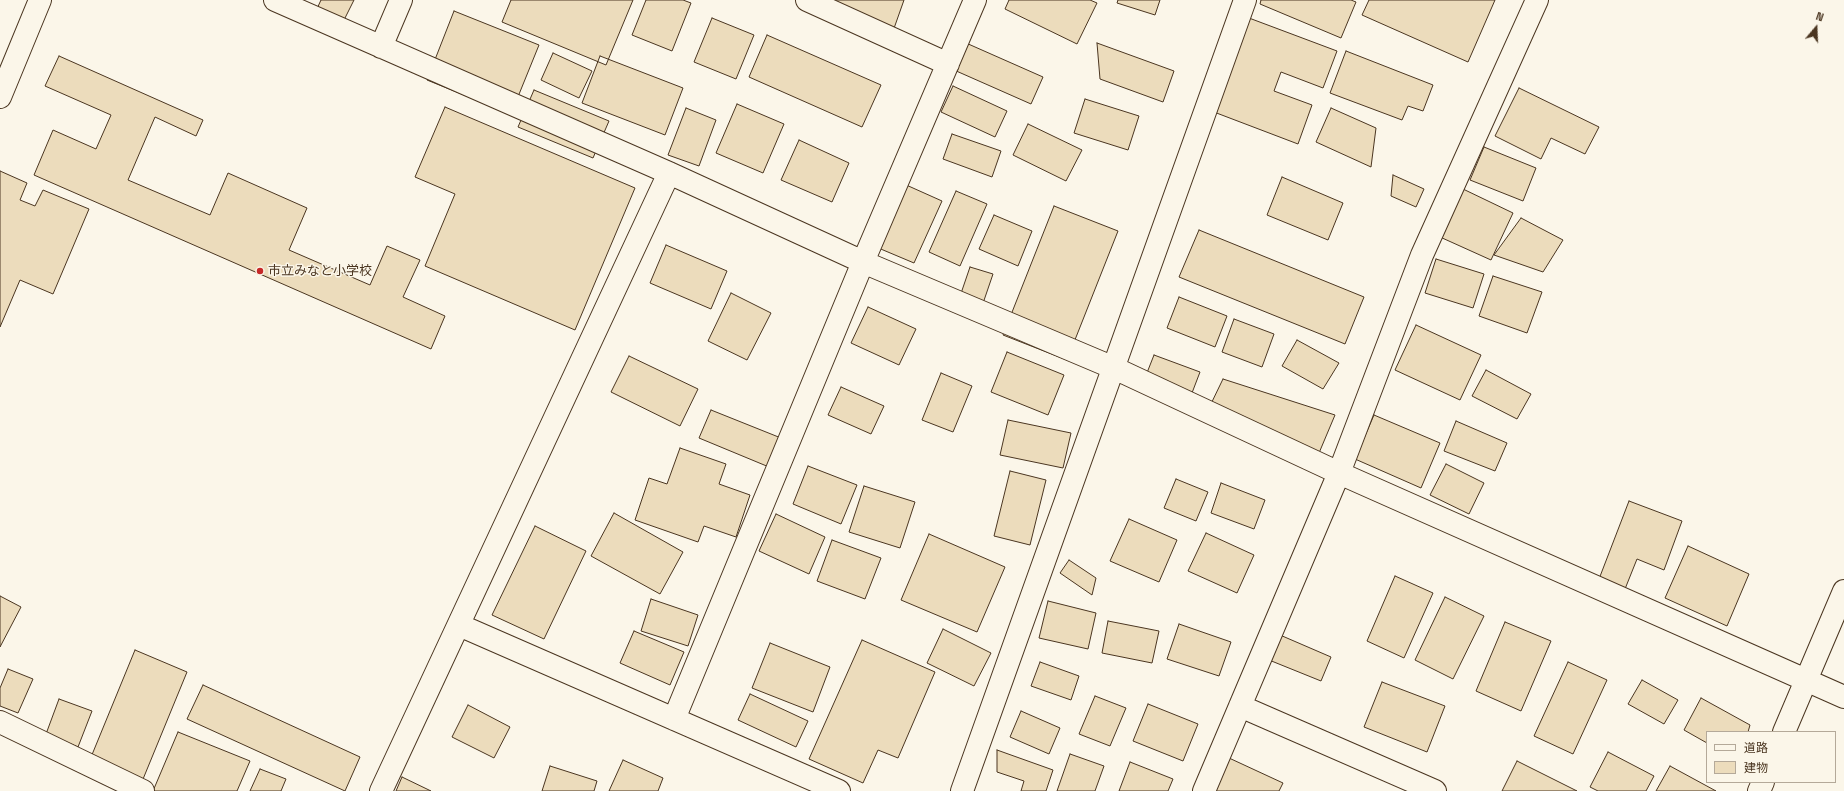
<!DOCTYPE html>
<meta charset="utf-8">
<style>
body{margin:0}
#map{position:relative;width:1844px;height:791px;overflow:hidden;background:#fbf6e9;font-family:"Space Grotesk","Noto Sans JP",sans-serif}
canvas{display:block}
.legend{position:absolute;left:1706px;top:731px;width:130px;height:52px;box-sizing:border-box;background:#fbf6e9;border:1px solid #b4a999;margin:0;padding:5px 7px;list-style:none;font-size:12px;color:#4a3520}
.legend li{display:flex;align-items:center;gap:8px;height:20px}
.legend b{width:20px;border:1px solid #b4a999}
.north{position:absolute;left:1796px;top:8px;width:40px;height:40px;-webkit-text-stroke:3px #fbf6e9;paint-order:stroke;rotate:19deg;font-size:11px;font-weight:700;line-height:16px;text-align:center;color:#4a3520}
.north::after{content:'';display:block;margin:auto;width:14px;height:18px;background:#4a3520;clip-path:polygon(50% 0,100% 100%,50% 72%,0 100%)}
</style>
<div id="map">
<canvas width="1844" height="791"></canvas>
<ul class="legend">
<li><b style="height:5px;background:#fbf6e9"></b>道路</li>
<li><b style="height:11px;background:#ecdcbc"></b>建物</li>
</ul>
<div class="north">N</div>
</div>
<script>
const g = document.querySelector('canvas').getContext('2d');
g.lineJoin = 'round';
function paint(path, color) { g.fillStyle = color; g.fill(path, 'evenodd'); }
const shape = rows => new Path2D(rows.map(r => 'M' + r).join(''));
function stroke(path, color, width, dash) { g.strokeStyle = color; g.lineWidth = width; g.lineCap = dash ? 'butt' : 'round'; g.setLineDash(dash || []); g.stroke(path); }
function drawText(font, color, halo, rows, align = 'center') {
  g.font = font + ' "Space Grotesk","Noto Sans JP",sans-serif'; g.lineWidth = 3; g.setLineDash([]); g.textBaseline = 'middle'; g.strokeStyle = halo; g.fillStyle = color; for (const [text, x, y, turn = 0] of rows) {
    g.save(); g.translate(x, y); g.rotate((+turn || 0) * Math.PI / 180); g.textAlign = isNaN(turn) ? turn : align; if (halo) g.strokeText(text, 0, 0); g.fillText(text, 0, 0); g.restore();
  }
}
const building = shape([
 [321,0,354,0,341,26,315,13,321,0],
 [511,0,633,0,606,65,502,22,511,0],
 [646,0,683,0,691,3,672,51,632,35,646,0],
 [828,0,904,0,892,34,828,0],
 [1009,0,1090,0,1097,3,1077,44,1005,9,1009,0],
 [1118,0,1160,0,1155,15,1117,3,1118,0],
 [1261,0,1351,0,1356,2,1341,38,1260,4,1261,0],
 [1369,0,1495,0,1468,62,1362,15,1369,0],
 [454,11,539,45,511,114,427,80,454,11],
 [1241,15,1337,51,1323,88,1281,72,1274,91,1312,105,1298,144,1206,109,1241,15],
 [712,18,754,35,736,79,694,62,712,18],
 [767,35,881,85,862,127,749,77,767,35],
 [966,43,1043,77,1031,104,954,70,966,43],
 [1097,43,1174,71,1163,102,1100,79,1097,43],
 [1346,51,1433,85,1423,111,1408,106,1402,120,1330,93,1346,51],
 [553,53,592,71,579,98,541,80,553,53],
 [59,56,203,120,196,136,155,117,128,180,210,215,228,173,307,208,289,250,370,285,387,246,420,260,403,297,445,316,431,349,34,175,53,130,96,149,111,115,45,86,59,56],
 [600,56,683,88,665,135,582,103,600,56],
 [953,86,1007,111,995,137,941,112,953,86],
 [1519,88,1599,127,1585,154,1551,138,1541,159,1495,136,1519,88],
 [534,90,609,121,593,158,518,127,534,90],
 [1085,99,1139,116,1128,150,1074,133,1085,99],
 [737,104,784,124,763,173,716,153,737,104],
 [445,107,635,188,575,330,425,266,455,194,415,177,445,107],
 [686,108,716,120,699,166,668,155,686,108],
 [1331,108,1376,128,1371,167,1316,142,1331,108],
 [1028,124,1082,150,1066,181,1013,155,1028,124],
 [952,134,1001,151,992,177,943,159,952,134],
 [799,140,849,163,832,202,781,180,799,140],
 [1484,147,1536,168,1523,201,1470,180,1484,147],
 [0,171,27,183,20,200,35,206,43,190,89,209,53,294,20,280,0,327,0,171],
 [1393,175,1424,189,1416,207,1391,196,1393,175],
 [1282,177,1343,203,1328,240,1267,215,1282,177],
 [904,184,942,201,914,263,876,247,904,184],
 [1463,189,1513,213,1491,260,1440,237,1463,189],
 [956,191,987,204,960,266,929,252,956,191],
 [1054,206,1118,231,1067,360,1003,335,1054,206],
 [994,215,1032,231,1018,266,979,249,994,215],
 [1521,218,1563,240,1543,272,1494,255,1521,218],
 [1199,230,1364,297,1345,344,1179,277,1199,230],
 [666,245,727,271,711,309,650,283,666,245],
 [1436,259,1484,274,1473,308,1425,293,1436,259],
 [970,267,993,274,979,315,956,308,970,267],
 [1493,276,1542,292,1527,333,1479,316,1493,276],
 [731,293,771,313,747,360,708,341,731,293],
 [1179,297,1227,316,1215,347,1167,328,1179,297],
 [868,307,916,329,899,365,851,343,868,307],
 [1234,319,1274,334,1262,367,1222,352,1234,319],
 [1416,325,1481,355,1460,400,1395,370,1416,325],
 [1297,340,1339,363,1323,389,1282,366,1297,340],
 [1007,352,1064,375,1048,415,991,392,1007,352],
 [1154,355,1200,372,1187,406,1141,388,1154,355],
 [629,356,698,389,680,426,611,392,629,356],
 [1486,370,1531,394,1517,419,1472,396,1486,370],
 [941,373,972,386,953,432,922,420,941,373],
 [1223,379,1335,415,1319,453,1208,410,1223,379],
 [841,387,884,406,871,434,828,415,841,387],
 [711,410,781,438,769,467,699,438,711,410],
 [1374,415,1440,443,1421,488,1355,459,1374,415],
 [1008,420,1071,433,1063,468,1000,455,1008,420],
 [1456,421,1507,443,1495,471,1444,451,1456,421],
 [680,448,726,464,719,484,750,495,736,537,704,526,698,542,635,520,649,478,667,484,680,448],
 [1446,464,1484,483,1469,514,1430,495,1446,464],
 [808,466,857,485,841,524,793,504,808,466],
 [1010,471,1046,480,1030,545,994,536,1010,471],
 [1176,479,1208,492,1196,521,1164,508,1176,479],
 [1221,483,1265,500,1254,529,1211,513,1221,483],
 [864,486,915,502,900,548,849,532,864,486],
 [1629,501,1682,521,1664,570,1637,559,1625,589,1599,579,1629,501],
 [614,513,683,552,660,594,591,556,614,513],
 [776,514,825,537,809,574,759,551,776,514],
 [1129,519,1177,540,1159,582,1110,561,1129,519],
 [535,526,586,551,544,639,492,615,535,526],
 [1206,533,1254,555,1237,593,1188,571,1206,533],
 [929,534,1005,567,977,632,901,600,929,534],
 [832,540,881,558,865,599,817,581,832,540],
 [1688,546,1749,574,1727,626,1665,598,1688,546],
 [1069,560,1096,578,1092,595,1060,573,1069,560],
 [1395,576,1433,593,1404,658,1367,641,1395,576],
 [0,596,21,607,0,647,0,596],
 [1445,597,1484,616,1453,679,1415,660,1445,597],
 [651,599,698,615,688,646,641,631,651,599],
 [1048,601,1096,613,1088,649,1039,638,1048,601],
 [1108,621,1159,631,1152,663,1102,653,1108,621],
 [1505,622,1551,641,1521,711,1476,691,1505,622],
 [1179,624,1231,642,1219,676,1167,659,1179,624],
 [943,629,991,653,974,686,927,663,943,629],
 [634,631,684,652,670,685,620,663,634,631],
 [1280,635,1331,657,1321,681,1269,660,1280,635],
 [862,640,935,672,898,758,878,750,863,783,809,759,862,640],
 [770,643,830,667,813,712,752,688,770,643],
 [135,650,187,672,141,784,89,762,135,650],
 [1040,662,1079,676,1071,700,1031,686,1040,662],
 [1568,662,1607,680,1573,754,1534,736,1568,662],
 [8,669,33,679,18,713,0,706,0,688,8,669],
 [1642,680,1678,700,1664,724,1628,704,1642,680],
 [1382,682,1445,706,1427,752,1364,727,1382,682],
 [203,685,360,757,345,791,187,719,203,685],
 [750,694,808,721,796,747,738,720,750,694],
 [1095,696,1126,708,1110,746,1079,734,1095,696],
 [1701,698,1750,725,1748,732,1707,732,1707,743,1684,730,1701,698],
 [59,699,92,711,78,747,46,734,59,699],
 [1148,704,1198,724,1183,761,1133,741,1148,704],
 [468,705,510,727,494,758,452,737,468,705],
 [1021,711,1060,728,1049,754,1010,737,1021,711],
 [178,732,250,761,237,791,153,791,178,732],
 [997,750,1053,770,1046,791,1021,791,1024,781,997,772,997,750],
 [1608,752,1654,776,1646,791,1598,791,1590,787,1608,752],
 [1070,754,1104,766,1095,791,1057,791,1070,754],
 [1229,758,1283,783,1279,791,1214,791,1229,758],
 [623,760,663,778,658,791,609,791,623,760],
 [1517,761,1577,791,1502,791,1517,761],
 [1130,762,1173,779,1168,791,1119,791,1130,762],
 [550,766,597,781,594,791,542,791,550,766],
 [1670,766,1716,791,1656,791,1670,766],
 [260,769,286,779,281,791,250,791,260,769],
 [402,777,431,791,396,791,402,777]
]);
paint(building, '#ecdcbc');
stroke(building, '#4a3520', 1);
const minor = shape([
 [275,0,669,173,863,262,1114,368,1339,473,1844,697],
 [807,0,948,64],
 [381,47,401,0],
 [0,97,40,0],
 [459,625,839,791],
 [1240,706,1435,791],
 [674,719,863,262,975,0],
 [0,722,143,791],
 [1784,732,1844,591],
 [381,791,669,173],
 [962,791,1245,0],
 [1204,791,1339,473,1422,255,1537,0],
 [1759,791,1763,782]
]);
stroke(minor, '#4a3520', 24);
stroke(minor, '#fbf6e9', 22);
for (const [x, y, r, color] of [
 [260,271,4,"#c62828"]
]) { const dot = new Path2D(); dot.arc(x, y, r, 0, 2 * Math.PI); g.fillStyle = color; g.fill(dot); stroke(dot, '#fbf6e9', 1.5); }
drawText('13px', '#4a3520', '#fbf6e9', [
 ["市立みなと小学校",268,271]
], 'left');
</script>
